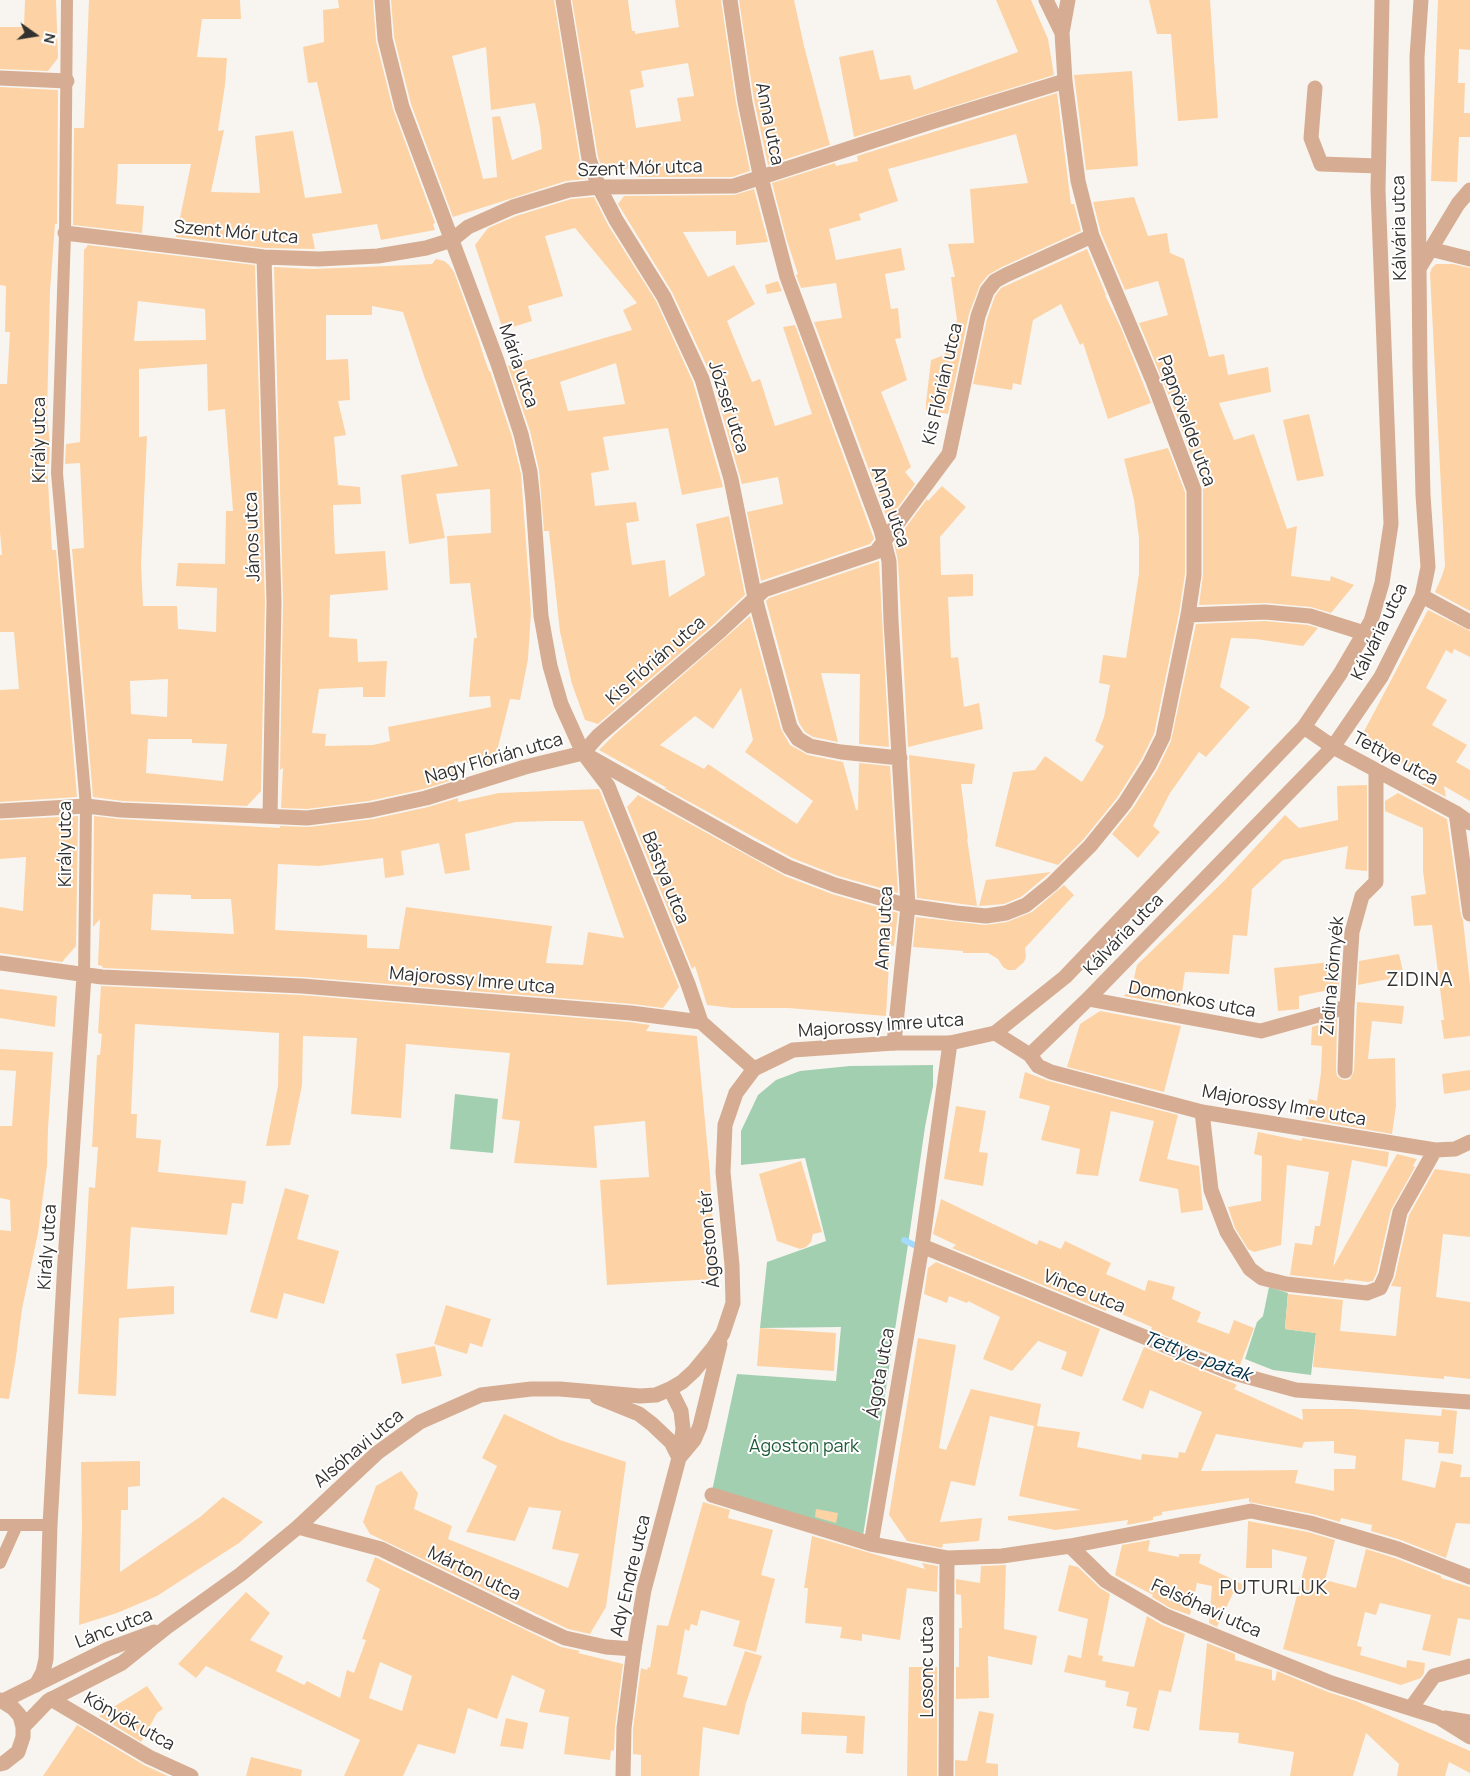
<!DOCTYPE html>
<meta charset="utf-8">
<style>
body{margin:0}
#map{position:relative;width:1470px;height:1776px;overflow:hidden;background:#f8f5f0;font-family:Manrope,sans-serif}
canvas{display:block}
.north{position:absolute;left:10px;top:10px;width:50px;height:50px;-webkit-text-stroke:4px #fff;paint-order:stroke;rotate:103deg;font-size:14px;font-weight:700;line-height:20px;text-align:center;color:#32312f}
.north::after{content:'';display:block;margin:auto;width:18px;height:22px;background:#32312f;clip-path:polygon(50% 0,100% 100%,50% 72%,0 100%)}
</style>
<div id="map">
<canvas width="1470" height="1776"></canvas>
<div class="north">N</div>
</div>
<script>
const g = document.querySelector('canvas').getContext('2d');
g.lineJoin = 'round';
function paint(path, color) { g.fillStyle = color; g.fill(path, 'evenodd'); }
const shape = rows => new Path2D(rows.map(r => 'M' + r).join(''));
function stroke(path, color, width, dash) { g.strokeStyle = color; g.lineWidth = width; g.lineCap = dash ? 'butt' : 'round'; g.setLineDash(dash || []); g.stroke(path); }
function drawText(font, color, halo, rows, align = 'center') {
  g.font = font + ' Manrope,sans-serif'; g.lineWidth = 4; g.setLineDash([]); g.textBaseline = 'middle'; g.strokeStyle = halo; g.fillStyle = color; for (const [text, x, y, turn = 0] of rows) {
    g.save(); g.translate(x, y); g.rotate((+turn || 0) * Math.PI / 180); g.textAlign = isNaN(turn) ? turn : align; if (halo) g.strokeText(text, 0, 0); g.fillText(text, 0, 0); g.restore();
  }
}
paint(shape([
 [933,1065,933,1086,925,1127,905,1265,863,1536,712,1491,737,1374,836,1381,841,1327,760,1328,767,1262,826,1241,805,1158,741,1165,741,1131,758,1095,776,1080,800,1071,850,1066],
 [455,1094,498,1099,493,1153,450,1149],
 [1269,1287,1288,1293,1285,1329,1316,1333,1311,1375,1273,1370,1245,1359,1257,1322,1263,1316]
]), '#a2cfb0');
stroke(shape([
 [904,1240,918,1247]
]), '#a3dbff', 6);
paint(shape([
 [25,0,56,0,58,58,48,71,0,69,0,27,24,27],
 [89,0,240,0,241,19,202,19,197,57,227,58,225,85,218,131,224,130,211,192,260,193,255,136,293,131,305,198,342,193,317,82,308,83,303,47,324,42,323,10,339,8,338,0,373,0,376,41,393,109,435,223,433,224,435,230,381,240,377,224,312,234,315,249,265,248,176,237,191,164,118,164,116,204,144,206,142,233,73,225,74,128,84,128],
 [391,0,554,0,580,161,586,179,566,181,453,217,411,104,394,37],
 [486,47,491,110,535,103,540,128,542,149,512,160,500,116,492,117,497,177,483,179,452,56],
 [572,0,628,0,632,31,635,31,635,34,679,27,675,0,721,0,736,103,750,171,732,177,637,177,645,167,603,171,598,157],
 [688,63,694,96,677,98,681,121,636,128,630,90,644,87,641,71],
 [739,0,794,0,804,46,830,145,768,165,754,100],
 [996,0,1031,0,1048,39,1054,75,854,137,839,57,873,50,880,80,910,75,914,90,1018,52],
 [1149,0,1210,0,1218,118,1178,121,1171,34,1157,34],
 [1438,0,1470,0,1470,50,1459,49,1458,83,1465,83,1464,113,1470,113,1470,137,1459,137,1457,182,1431,181],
 [1132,71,1138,166,1086,170,1074,75],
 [0,87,58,90,57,224,55,224,50,291,47,414,50,445,49,464,47,464,52,550,56,550,77,797,0,802,0,690,19,689,14,632,0,632,0,555,2,555,0,532,0,384,7,384,10,332,5,332,6,286,0,285],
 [1057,93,1071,204,1074,204,1081,231,1002,267,988,275,980,285,969,314,948,414,926,410,926,403,931,360,944,355,957,320,951,277,955,277,948,244,974,243,970,189,1028,183,1016,134,888,169,898,201,859,214,861,220,829,229,836,260,901,248,905,270,885,274,891,309,898,308,901,338,895,339,907,380,881,392,911,467,905,472,915,484,888,521,814,322,842,318,836,283,801,288,796,275,798,274,787,241,772,183,835,163,836,166,858,161,857,156],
 [754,189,768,242,736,245,736,231,683,232,708,277,734,265,755,304,727,321,752,382,760,379,775,426,812,414,783,327,795,325,874,539,870,544,761,581,747,512,783,504,778,477,742,484,711,375,672,292,618,204,624,196,734,195],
 [594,197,608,225,656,301,693,382,723,487,682,495,668,428,603,437,609,470,591,473,595,506,636,502,639,521,626,523,632,565,665,560,669,597,705,575,696,524,729,516,745,595,713,625,598,724,585,720,572,684,560,632,549,531,544,531,539,470,530,431,508,366,632,330,623,310,637,303,575,228,545,236,563,296,528,306,532,321,503,330,475,245,488,228,516,216,571,199],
 [616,363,625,404,568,411,560,382],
 [1134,197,1148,236,1167,233,1170,253,1184,259,1209,357,1224,354,1228,375,1268,367,1271,392,1219,403,1234,440,1254,434,1287,529,1297,526,1291,576,1330,581,1331,576,1354,585,1331,613,1311,607,1266,603,1199,605,1203,575,1203,487,1169,396,1139,323,1168,315,1158,281,1125,290,1101,233,1093,202],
 [88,245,255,265,265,602,261,791,247,806,122,801,93,797,72,549,84,548,80,463,65,464,66,444,80,442,84,250],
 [138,301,205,309,206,340,134,341],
 [207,364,208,411,225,409,233,511,226,511,225,564,178,563,176,586,217,588,216,632,178,629,177,606,143,606,141,565,147,436,139,437,139,369],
 [168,679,167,717,131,714,130,681],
 [148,739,192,739,192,743,227,744,223,781,146,773],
 [1087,249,1106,295,1105,295,1121,328,1151,403,1108,419,1083,343,1080,345,1061,304,1033,320,1021,385,1013,383,1012,390,973,384,987,319,995,296,1001,288],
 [436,259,444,261,449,265,454,272,478,338,484,357,489,371,490,371,512,437,521,474,531,612,528,659,520,700,510,699,493,767,454,761,456,779,424,789,369,801,307,809,281,808,283,768,280,770,283,602,274,267,312,269,388,266,432,264],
 [372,306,403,312,424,376,458,466,401,475,409,544,445,538,436,494,490,489,491,533,447,536,450,584,470,583,477,638,474,638,469,697,490,696,491,707,388,727,390,741,373,745,325,746,326,734,312,733,319,689,363,687,363,697,385,697,387,661,358,662,357,639,329,637,330,595,388,590,385,551,335,554,333,505,361,504,360,487,338,485,334,437,346,435,338,401,350,400,348,359,326,360,326,315,372,315],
 [1436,264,1453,264,1470,268,1470,611,1435,592,1442,576,1445,566,1430,273,1432,268],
 [778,281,782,291,767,294,765,285],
 [1309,414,1324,476,1297,481,1283,420],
 [1168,448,1185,492,1185,574,1179,613,1154,734,1141,760,1117,798,1083,840,1058,865,995,846,1013,772,1035,770,1045,756,1082,782,1104,746,1095,741,1104,717,1110,685,1099,683,1103,655,1126,658,1139,574,1139,538,1134,500,1124,459],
 [942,486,966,507,940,537,941,575,973,574,973,596,948,597,951,658,958,657,964,707,979,703,983,729,908,747,898,561,894,543,927,499,928,501],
 [879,561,889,747,859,744,860,674,821,673,838,742,813,737,805,732,799,723,766,601,769,598],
 [1428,610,1470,631,1470,657,1454,649,1452,654,1446,650,1426,688,1447,700,1432,725,1467,745,1456,762,1470,770,1470,801,1444,786,1446,797,1421,784,1438,783,1360,739],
 [750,616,781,729,790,745,808,755,843,762,856,810,858,810,859,763,890,766,898,893,838,876,792,858,664,788,667,788,599,750,615,734],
 [741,688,753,740,745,752,813,801,797,824,708,764,704,769,660,745,695,716,713,729],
 [1265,621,1308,625,1318,628,1303,646,1256,639,1231,638,1220,687,1250,707,1206,757,1199,752,1170,793,1153,826,1160,832,1138,858,1112,834,1133,808,1157,770,1171,741,1196,624],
 [909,755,975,764,972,784,961,784,968,839,967,838,977,906,917,898],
 [1367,785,1367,871,1345,869,1348,846,1283,860,1252,889,1247,936,1233,935,1229,974,1185,972,1180,1006,1123,996,1131,991,1137,965,1225,880,1285,815,1299,828,1338,820,1337,786],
 [599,789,679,987,663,1008,632,1004,303,977,103,968,102,966,98,965,100,919,93,927,94,816,121,819,280,828,280,826,308,827,373,819,428,807,458,798,458,802,499,793],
 [550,821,583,821,624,938,588,932,583,965,546,963,552,926,406,907,399,949,367,948,367,935,275,930,278,864,319,866,383,858,385,878,404,875,401,851,439,843,445,874,470,870,465,834,516,822],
 [153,894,191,895,191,899,231,899,234,934,151,930],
 [1398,793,1447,819,1461,915,1463,920,1470,984,1470,1036,1444,1039,1441,1020,1444,1020,1432,925,1414,926,1411,896,1426,894,1423,871,1423,828,1385,811,1385,801],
 [638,795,785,876,832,894,898,913,894,946,890,946,886,1016,788,1008,732,1008,707,1005,695,966,692,969,627,807],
 [78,816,76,946,62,962,0,953,0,907,23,911,26,857,0,859,0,820],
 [1051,872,1021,897,1004,904,979,906,986,880],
 [1064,885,1074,895,1025,948,1026,957,1024,962,1015,970,1008,970,1003,967,998,959,988,953,963,953,963,951,913,947,916,917,985,925,1007,922,1032,912],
 [1399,954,1404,976,1358,985,1359,961],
 [1341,961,1339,988,1299,996,1299,1009,1278,1011,1274,968],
 [101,986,301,995,630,1022,650,1025,646,1031,697,1036,710,1174,716,1279,607,1285,600,1180,649,1177,645,1121,594,1126,597,1168,514,1163,520,1121,502,1119,510,1053,406,1044,401,1118,351,1114,357,1038,303,1036,302,1085,290,1145,266,1146,278,1086,279,1033,135,1024,131,1114,137,1114,136,1138,161,1140,158,1172,246,1181,243,1204,232,1203,227,1235,131,1227,127,1289,174,1286,174,1314,119,1318,116,1396,78,1394,89,1187,95,1188,98,1147,92,1147,97,1055,100,1055,102,1034,98,1033],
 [0,989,57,996,55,1027,0,1018],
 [1357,1002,1404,1006,1402,1024,1372,1021,1368,1059,1395,1058,1396,1106,1392,1134,1306,1119,1309,1099,1317,1101,1321,1073,1322,1046,1311,1045,1312,1027,1337,1019,1336,1071,1337,1076,1341,1079,1345,1080,1350,1079,1354,1071],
 [1100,1011,1181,1026,1164,1092,1067,1067,1080,1024],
 [0,1049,53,1052,48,1129,47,1166,38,1233,22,1309,16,1357,9,1399,0,1398,0,1230,11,1231,10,1200,0,1198,0,1126,12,1126,16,1071,0,1070],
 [1470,1070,1470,1090,1444,1094,1442,1074],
 [1025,1072,1049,1081,1178,1115,1167,1159,1199,1166,1203,1210,1181,1213,1178,1189,1139,1181,1154,1121,1111,1111,1098,1176,1076,1174,1080,1149,1041,1140,1050,1106,1019,1098],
 [956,1106,986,1111,979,1152,988,1153,983,1186,944,1179],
 [1258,1132,1302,1141,1302,1138,1389,1152,1387,1167,1352,1160,1333,1267,1397,1154,1417,1159,1413,1166,1415,1167,1391,1210,1377,1272,1373,1281,1368,1282,1345,1279,1344,1281,1290,1275,1295,1243,1312,1245,1315,1226,1320,1226,1329,1172,1287,1165,1281,1245,1254,1252,1248,1249,1235,1228,1228,1207,1261,1201,1262,1156,1254,1154],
 [801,1161,822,1232,813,1234,811,1242,806,1247,800,1249,777,1241,759,1174],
 [1435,1169,1470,1174,1470,1237,1443,1234,1436,1297,1470,1302,1470,1379,1444,1376,1444,1379,1313,1367,1316,1333,1285,1329,1288,1294,1343,1300,1340,1331,1396,1336,1401,1287,1391,1286,1395,1277,1409,1215],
 [285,1188,309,1195,297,1239,339,1251,324,1304,284,1293,277,1319,250,1312],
 [941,1199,1037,1245,1039,1240,1061,1249,1065,1241,1111,1263,1106,1274,1145,1291,1148,1280,1175,1287,1172,1299,1201,1312,1197,1322,1229,1334,1234,1320,1254,1328,1240,1365,1151,1330,1152,1327,1107,1308,1106,1311,952,1248,956,1245,933,1234],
 [936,1262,1100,1329,1082,1377,1061,1369,1067,1352,1038,1341,1012,1371,983,1359,1000,1317,968,1301,967,1303,949,1296,947,1303,924,1294,928,1268],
 [446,1305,491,1319,482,1347,470,1343,467,1354,434,1344],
 [760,1328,836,1333,834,1371,757,1366],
 [918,1338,956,1345,939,1448,946,1450,971,1389,1041,1404,1037,1426,1080,1432,1077,1447,1141,1460,1142,1454,1178,1458,1179,1452,1185,1453,1202,1412,1150,1390,1143,1409,1122,1400,1144,1347,1233,1383,1237,1385,1234,1389,1303,1420,1302,1409,1353,1409,1441,1416,1442,1409,1457,1411,1453,1454,1438,1453,1439,1442,1405,1439,1402,1480,1435,1488,1441,1461,1462,1465,1460,1477,1470,1477,1470,1524,1456,1523,1446,1558,1401,1540,1371,1531,1372,1525,1341,1518,1340,1522,1312,1514,1249,1502,1249,1498,1162,1512,1162,1515,1153,1517,1153,1520,1127,1525,1128,1520,1055,1530,1008,1520,1008,1516,1081,1510,1019,1496,1034,1426,990,1416,975,1486,951,1481,940,1522,982,1518,979,1541,943,1544,942,1548,907,1541,889,1515],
 [1216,1434,1302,1448,1304,1442,1334,1441,1334,1453,1356,1456,1355,1469,1334,1469,1334,1491,1295,1483,1298,1470,1201,1471],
 [435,1346,442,1376,402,1384,396,1354],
 [504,1414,560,1440,626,1462,606,1607,590,1634,568,1629,370,1534,363,1522,376,1486,401,1471,418,1493,414,1509,452,1526,448,1539,568,1588,579,1554,552,1549,561,1511,529,1507,515,1541,466,1532,497,1466,482,1458],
 [140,1461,140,1486,128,1487,128,1510,121,1510,120,1572,200,1517,223,1497,263,1522,239,1543,157,1596,117,1613,79,1625,82,1527,81,1462],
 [703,1502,730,1510,728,1518,773,1530,761,1575,775,1579,756,1652,733,1646,740,1621,701,1610,697,1626,691,1624,689,1631,685,1629,677,1674,688,1677,683,1697,726,1706,745,1651,762,1656,746,1703,739,1735,703,1727,699,1776,641,1776,641,1755,633,1754,633,1729,641,1668,647,1670,648,1667,650,1668,657,1625,668,1626],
 [816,1509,838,1513,836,1523,815,1517],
 [1248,1521,1308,1532,1335,1540,1325,1580,1356,1588,1366,1549,1395,1558,1441,1576,1441,1578,1470,1587,1470,1620,1458,1618,1450,1656,1422,1650,1431,1615,1380,1603,1376,1615,1365,1612,1357,1646,1362,1647,1360,1655,1406,1668,1407,1660,1425,1663,1424,1673,1421,1678,1401,1685,1283,1649,1307,1557,1272,1549,1272,1568,1246,1568],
 [812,1536,925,1569,922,1563,938,1566,937,1592,907,1588,900,1640,862,1634,862,1641,840,1638,842,1627,805,1623,808,1588,804,1588],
 [1150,1540,1148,1551,1179,1557,1179,1554,1201,1554,1199,1563,1248,1587,1247,1591,1235,1589,1217,1627,1209,1623,1212,1586,1197,1583,1190,1615,1170,1608,1152,1597,1153,1595,1115,1575,1122,1545],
 [375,1557,561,1647,580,1651,578,1653,623,1664,615,1727,614,1751,611,1750,610,1760,564,1754,569,1717,539,1712,545,1690,512,1675,497,1719,468,1708,455,1754,418,1744,403,1776,344,1776,360,1740,206,1666,196,1678,178,1664,246,1592,270,1613,250,1640,283,1656,276,1671,304,1685,307,1681,340,1698,347,1670,354,1673,366,1640,362,1639,380,1589,366,1581],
 [380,1662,412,1676,402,1711,369,1698],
 [1006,1565,1004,1629,1037,1636,1032,1665,988,1656,989,1698,956,1699,956,1667,959,1667,959,1628,962,1628,961,1595,956,1594,956,1579,980,1583,981,1566],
 [1069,1565,1078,1567,1100,1588,1110,1594,1098,1655,1103,1656,1102,1661,1134,1667,1147,1616,1162,1625,1185,1634,1171,1692,1159,1690,1149,1731,1133,1728,1137,1708,1126,1706,1129,1692,1105,1687,1106,1681,1064,1672,1068,1655,1081,1658,1088,1619,1058,1611],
 [1207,1643,1235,1654,1235,1660,1272,1670,1272,1680,1275,1681,1277,1671,1328,1692,1356,1701,1470,1751,1470,1773,1449,1762,1445,1776,1397,1776,1399,1764,1366,1733,1353,1776,1290,1776,1294,1752,1238,1743,1239,1733,1199,1730],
 [909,1667,937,1667,937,1776,907,1776],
 [147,1686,163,1709,157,1713,141,1742,99,1716],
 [979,1711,994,1714,986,1763,998,1764,998,1776,955,1776,955,1760,967,1761],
 [802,1712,865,1716,863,1754,846,1753,847,1736,801,1734],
 [506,1718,528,1723,523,1749,500,1746],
 [77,1725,144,1765,168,1776,43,1776],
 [251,1757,302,1770,301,1776,246,1776]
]), '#fdd3a5');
stroke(shape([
 [67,0,65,233,57,473,86,806,84,975],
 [0,1525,50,1525],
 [0,1563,17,1525]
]), '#d6ad92', 12);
stroke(shape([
 [382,0,385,39,402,107,497,361,521,434,530,472,533,501,541,616,550,666,561,704,583,753,608,786,688,984,701,1022],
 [563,0,589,159,599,187,616,220,664,297,702,379,731,479,755,598,790,727,798,739,810,746,841,752,900,758],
 [730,0,745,102,760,174,787,277,881,530,889,561,891,621,908,906,894,1043],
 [1046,0,1062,33],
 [0,78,67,81],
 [1315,88,1311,138,1321,164,1378,166],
 [65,233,264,257,319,259,378,256,426,248,452,240,468,227,513,207,569,190,599,187,734,186,931,122,1065,81],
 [1430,249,1470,259],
 [264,257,274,602,270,816],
 [1420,267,1458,204,1470,190],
 [1422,596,1470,622],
 [1188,615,1265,612,1310,616,1364,633],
 [1304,727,1333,747,1456,813,1470,823],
 [583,753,598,736,719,632,764,590,876,552,949,454,978,316,987,291,995,281,1006,275,1092,236],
 [0,811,86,806,121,810,307,818,371,810,426,798,525,767,583,753,752,848,788,867,835,885,908,906,956,913,986,916,1006,913,1026,905,1052,884,1090,846,1125,803,1149,765,1163,737,1188,615,1194,575,1194,490,1153,381,1092,236,1078,181,1065,81,1062,33,1068,0],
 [1456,813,1470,914],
 [0,963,102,977,302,986,631,1013,701,1022,754,1069],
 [1088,999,1261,1031,1347,1007],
 [995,1033,1030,1055,1038,1066,1051,1072,1202,1112,1435,1150,1455,1149,1470,1142],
 [1030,1055,1088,999,1333,747,1381,677,1422,596,1428,567,1423,495,1420,370,1417,57,1421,0],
 [1345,1071,1347,1007,1352,932,1362,896,1376,882,1376,771],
 [1202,1112,1211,1190,1227,1232,1250,1269,1262,1278,1286,1284,1367,1293,1380,1288,1386,1275,1400,1212,1435,1150],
 [922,1246,1230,1372,1296,1390,1470,1402],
 [712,1495,871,1544,947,1558,1002,1556,1070,1546,1251,1511,1310,1523,1398,1549,1470,1577],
 [298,1527,381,1549,530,1622,565,1638,606,1647,634,1649],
 [871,1544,922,1246,950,1043],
 [1070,1546,1106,1581,1166,1616,1331,1683,1438,1717,1470,1737],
 [36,1685,43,1672,46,1659,50,1525,65,1261,84,975],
 [51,1699,149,1757,191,1776],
 [1411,1708,1434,1676,1470,1666],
 [1445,1718,1470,1722],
 [946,1776,947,1558]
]), '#d6ad92', 15);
stroke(shape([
 [597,1397,639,1414,652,1424,671,1442,679,1458],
 [679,1458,694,1440,700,1426,720,1344],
 [0,1700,13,1708,20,1716,23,1727,23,1737,18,1752,4,1763,0,1764],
 [3,1701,108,1649,154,1632],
 [23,1727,48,1701,122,1663,167,1627,241,1574,298,1527,377,1453,420,1422,481,1395,531,1389,560,1389,640,1396,656,1395,670,1389,682,1382,694,1371,713,1348,723,1333,733,1303,732,1265,723,1172,725,1125,736,1093,754,1069,793,1050,894,1043,950,1043,995,1033,1065,977,1304,727,1340,674,1371,621,1382,583,1391,524,1378,190,1382,0],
 [623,1776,624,1728,634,1649,644,1590,679,1458,683,1429,681,1411,670,1389]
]), '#d6ad92', 15);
drawText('18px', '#32312f', '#fff', [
 ["Anna utca",769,124,79],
 ["Szent Mór utca",640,169,-2],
 ["Kálvária utca",1400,228,-91],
 ["Szent Mór utca",236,233,5],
 ["Mária utca",518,366,71],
 ["Kis Flórián utca",943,384,-77],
 ["József utca",728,407,72],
 ["Papnövelde utca",1186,421,70],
 ["Király utca",40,440,-90],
 ["Anna utca",890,507,71],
 ["János utca",253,537,-92],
 ["Kálvária utca",1380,632,-64],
 ["Kis Flórián utca",656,661,-41],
 ["Nagy Flórián utca",494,759,-16],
 ["Tettye utca",1395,759,28],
 ["Király utca",66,844,-90],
 ["Bástya utca",665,878,68],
 ["Anna utca",885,928,-87],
 ["Kálvária utca",1124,935,-46],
 ["Zidina környék",1333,976,-85],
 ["Majorossy Imre utca",472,981,5],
 ["Domonkos utca",1192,1000,11],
 ["Majorossy Imre utca",881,1026,-4],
 ["Majorossy Imre utca",1284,1106,10],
 ["Ágoston tér",710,1239,-95],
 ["Király utca",48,1247,-86],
 ["Vince utca",1084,1292,22],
 ["Ágota utca",881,1373,-80],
 ["Alsóhavi utca",359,1449,-40],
 ["Márton utca",474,1574,26],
 ["Ady Endre utca",631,1576,-77],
 ["Felsőhavi utca",1206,1609,24],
 ["Lánc utca",114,1629,-21],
 ["Losonc utca",928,1667,-90],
 ["Könyök utca",129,1722,29]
]);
drawText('18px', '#1e5a38', '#fff', [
 ["Ágoston park",804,1447]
]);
drawText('italic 19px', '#002e45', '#fff', [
 ["Tettye-patak",1197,1357,20]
]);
g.letterSpacing = '1px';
drawText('20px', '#373430', '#fff', [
 ["ZIDINA",1420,980],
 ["PUTURLUK",1274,1588]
]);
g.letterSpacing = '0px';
</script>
